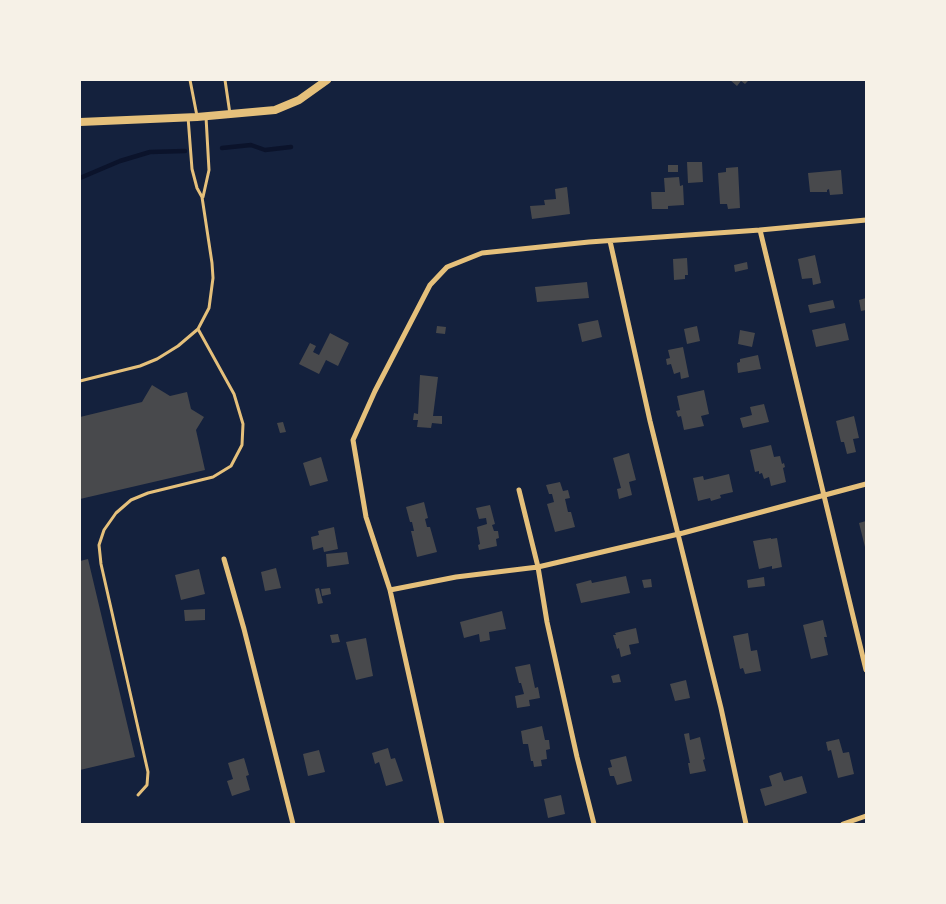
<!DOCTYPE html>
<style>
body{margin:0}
#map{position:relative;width:946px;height:904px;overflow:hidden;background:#14213d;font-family:Rubik,sans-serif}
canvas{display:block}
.frame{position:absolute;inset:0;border:81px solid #f6f1e7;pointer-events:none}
</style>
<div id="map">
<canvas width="946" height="904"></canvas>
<div class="frame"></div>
</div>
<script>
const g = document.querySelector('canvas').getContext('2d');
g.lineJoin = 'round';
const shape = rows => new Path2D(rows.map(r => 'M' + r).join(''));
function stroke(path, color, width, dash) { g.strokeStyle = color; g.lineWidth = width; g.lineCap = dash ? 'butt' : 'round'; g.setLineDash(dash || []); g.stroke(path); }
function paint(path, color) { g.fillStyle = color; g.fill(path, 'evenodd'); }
stroke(shape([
 [222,148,251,145,265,150,291,147],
 [80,178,120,161,150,152,185,151]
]), '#0b132b', 4.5);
paint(shape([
 [730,80,749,80,745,84,741,81,737,86],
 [687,162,702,162,703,182,688,183],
 [668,165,678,165,678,172,668,172],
 [738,167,740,208,728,209,727,204,720,204,718,173,726,172,726,168],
 [841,170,843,194,830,195,829,189,827,190,827,192,810,192,808,173],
 [679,177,680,186,683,185,684,205,668,206,668,209,652,209,651,192,665,192,664,178],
 [567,187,570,214,532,219,530,206,545,205,544,200,556,199,555,189],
 [815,255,821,283,813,285,812,278,802,279,798,259],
 [687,258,688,275,685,275,685,279,674,280,673,259],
 [747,262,748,269,735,272,734,265],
 [587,282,589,298,537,302,535,287],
 [866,298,866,310,861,311,859,300],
 [833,300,835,308,810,313,808,305],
 [598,320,602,337,582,342,578,324],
 [845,323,849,340,816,347,812,330],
 [437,326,446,327,445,334,436,333],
 [697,326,700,341,687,344,684,329],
 [740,330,755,333,752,347,738,344],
 [330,333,349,343,338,366,326,360,319,374,299,364,310,343,316,346,313,352,319,355],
 [683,347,689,377,681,379,680,372,674,374,671,364,667,365,666,359,670,358,668,350],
 [758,355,761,369,738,373,737,363,740,362,740,359],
 [420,375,438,377,433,416,442,416,442,424,432,423,431,428,417,427,418,420,413,420,414,413,418,414],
 [152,385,170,396,187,392,191,409,204,417,196,430,205,470,80,499,80,417,142,402],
 [704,390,709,414,701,416,704,426,684,430,681,416,678,417,676,411,680,410,677,396],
 [764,404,769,422,743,428,740,418,752,415,750,407],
 [854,416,859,438,853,439,856,452,847,454,844,442,841,442,836,421],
 [283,422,286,432,280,433,277,423],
 [771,445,774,457,780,456,782,464,784,463,785,467,783,468,786,482,771,486,769,477,764,479,762,473,759,474,759,471,755,472,750,450],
 [629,453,636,480,629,482,632,495,619,499,617,489,621,488,613,458],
 [321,457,328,481,310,486,303,463],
 [729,474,733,492,720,495,721,498,711,501,710,498,698,501,693,478,703,476,704,480],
 [560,482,563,491,568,490,570,498,565,499,568,512,571,512,575,527,555,532,547,504,554,502,552,494,549,494,546,485],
 [424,502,428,518,425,519,427,527,430,527,437,552,417,557,411,531,414,531,412,522,410,522,406,507],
 [490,505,495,524,492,525,494,531,498,531,499,538,496,539,497,546,479,550,478,545,480,544,477,527,487,524,486,518,479,519,476,508],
 [866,521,866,547,865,547,859,523],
 [334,527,338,549,324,552,323,547,313,550,311,537,319,535,318,531],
 [771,538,771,539,777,538,782,567,772,569,772,566,759,569,753,541],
 [347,552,349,564,327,567,326,554],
 [88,559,135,757,80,770,80,561],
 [276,568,281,588,265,591,261,572],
 [199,569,205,594,181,600,175,575],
 [626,576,630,593,581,603,576,584,591,580,592,583],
 [764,577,765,586,748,588,747,580],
 [651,579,652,587,644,588,642,580],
 [319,588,323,603,318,604,315,589],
 [330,588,331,594,322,596,321,589],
 [205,609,205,620,185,621,184,610],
 [502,611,506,629,489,632,490,640,480,642,479,634,464,638,460,622],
 [823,620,827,637,824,637,828,655,811,659,803,625],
 [636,628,639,643,629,645,631,654,621,657,619,648,617,649,613,635,616,635,615,633],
 [748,633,751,651,757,650,761,671,745,674,743,668,740,669,733,636],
 [338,634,340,642,332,643,330,635],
 [366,638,373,676,356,680,346,642],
 [530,664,535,688,538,687,540,698,529,700,530,706,517,708,515,696,524,694,521,683,519,683,515,667],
 [619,674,621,682,613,683,611,676],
 [686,680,690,698,675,701,670,684],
 [542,726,545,740,549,740,550,749,546,750,547,759,541,760,542,766,534,767,533,761,531,761,528,744,523,744,521,731],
 [689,733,690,740,700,737,705,759,703,760,706,771,690,774,688,763,690,763,684,734],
 [839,739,843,753,849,752,854,774,838,778,831,750,828,751,826,742],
 [388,748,391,759,395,758,403,781,386,786,379,762,375,764,372,753],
 [319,750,325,772,308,776,303,754],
 [626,756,632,781,617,785,614,776,610,776,608,768,612,767,610,760],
 [244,758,249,775,246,776,250,790,232,796,227,781,233,779,228,763],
 [781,772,784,781,802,776,807,793,765,806,760,789,772,786,769,776],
 [561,795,565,814,548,818,544,799]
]), '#48494c');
stroke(shape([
 [190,80,197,116],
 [225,80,230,114],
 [203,197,209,170,206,117],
 [80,381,140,366,157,359,178,346,198,329,209,308,213,278,212,263,202,197,197,188,192,169,188,117],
 [138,795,147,785,148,772,101,564,99,545,104,530,116,513,131,500,148,493,213,477,231,466,242,445,243,424,234,394,198,329]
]), '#e5c07b', 3);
stroke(shape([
 [760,230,866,670],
 [610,241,650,421,721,708,746,824],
 [519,490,538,567,547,622,577,757,594,824],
 [224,559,244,629,293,824],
 [390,590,456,577,538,567,683,533,866,484],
 [442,824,390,590,366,517,353,440,375,391,430,285,447,267,482,253,589,242,760,230,866,220],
 [843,824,866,816]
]), '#e5c07b', 5);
stroke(shape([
 [80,122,197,117,275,110,299,100,327,80]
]), '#e5c07b', 8);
</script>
